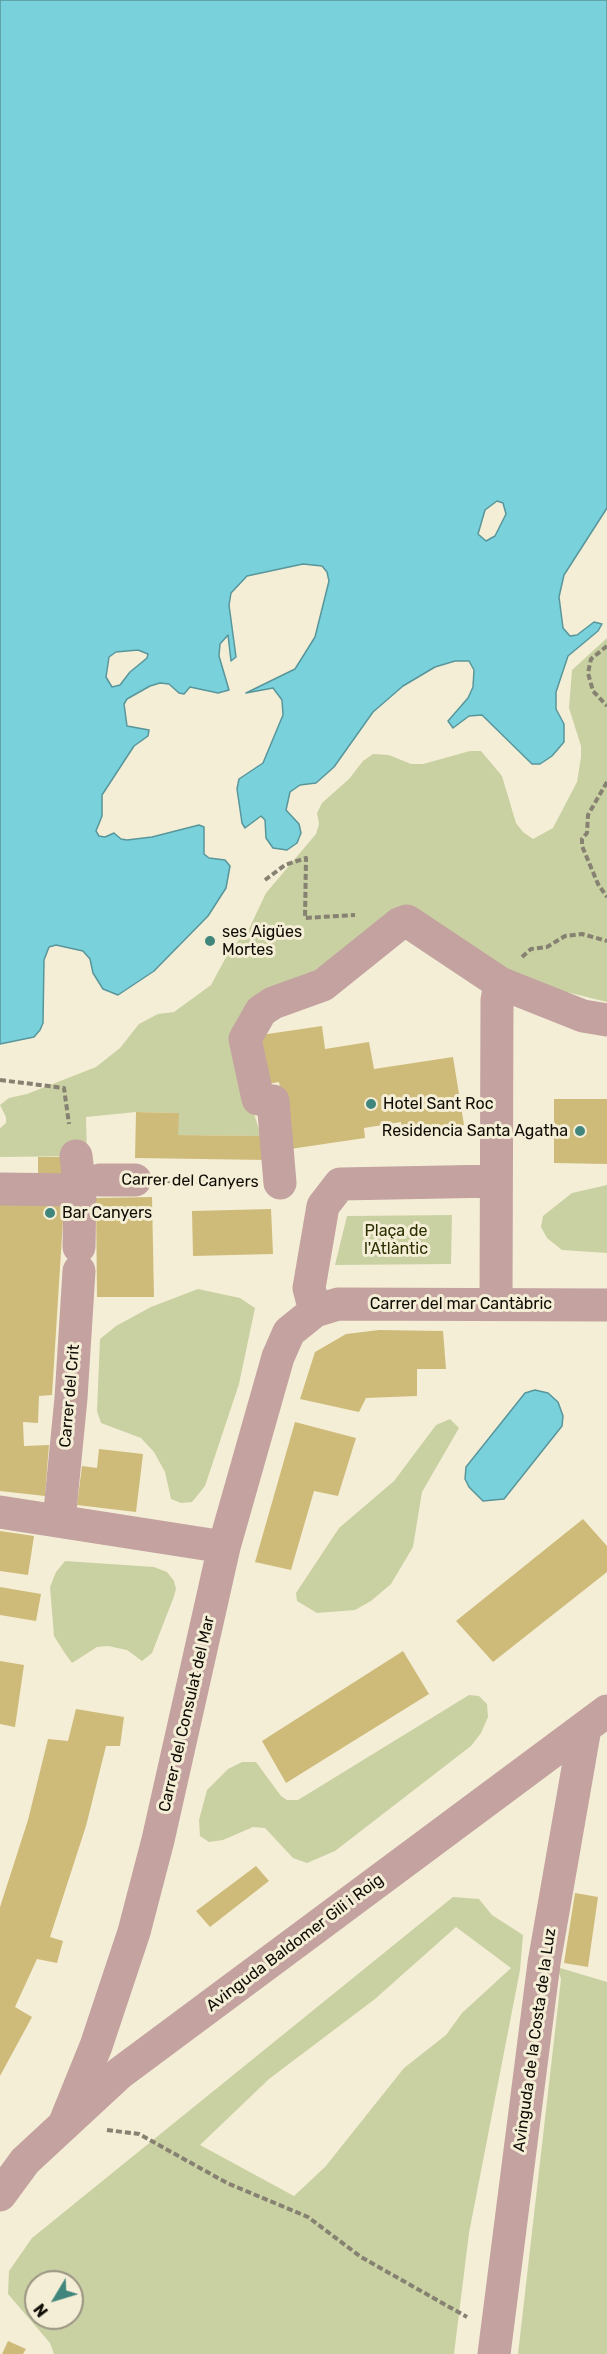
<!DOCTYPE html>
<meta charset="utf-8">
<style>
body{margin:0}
#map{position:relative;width:607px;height:2354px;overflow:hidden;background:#f5eed6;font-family:Rubik,sans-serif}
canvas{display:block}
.north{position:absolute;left:24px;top:2270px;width:60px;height:60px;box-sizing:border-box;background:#f5eed6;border:2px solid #999482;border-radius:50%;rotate:232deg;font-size:16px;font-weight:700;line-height:24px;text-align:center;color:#0f0c05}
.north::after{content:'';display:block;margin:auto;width:21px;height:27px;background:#41867c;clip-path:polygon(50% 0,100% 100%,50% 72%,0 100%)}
</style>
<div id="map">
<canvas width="607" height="2354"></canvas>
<div class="north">N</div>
</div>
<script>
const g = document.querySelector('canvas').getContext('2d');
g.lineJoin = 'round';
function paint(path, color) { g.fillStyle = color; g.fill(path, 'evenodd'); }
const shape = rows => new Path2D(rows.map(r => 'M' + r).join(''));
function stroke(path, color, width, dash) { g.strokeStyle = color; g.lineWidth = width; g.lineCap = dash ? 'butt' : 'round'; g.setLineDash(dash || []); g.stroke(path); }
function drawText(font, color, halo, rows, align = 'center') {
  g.font = font + ' Rubik,sans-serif'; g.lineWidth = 6; g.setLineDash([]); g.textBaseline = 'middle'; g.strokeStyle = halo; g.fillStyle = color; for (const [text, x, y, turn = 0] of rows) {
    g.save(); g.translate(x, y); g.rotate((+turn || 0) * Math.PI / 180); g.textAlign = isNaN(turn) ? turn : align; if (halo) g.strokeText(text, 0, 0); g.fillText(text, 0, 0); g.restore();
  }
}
paint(shape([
 [607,638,607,1002,546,987,494,967,406,911,318,973,275,992,251,1104,261,1136,178,1135,178,1113,136,1112,86,1117,87,1156,0,1157,0,1128,6,1123,6,1117,0,1105,9,1098,27,1094,96,1067,120,1048,139,1024,158,1014,174,1012,211,985,231,948,248,931,266,893,316,834,319,824,317,813,322,803,349,779,363,761,373,754,389,755,411,764,423,764,470,751,481,751,502,776,516,823,523,832,533,839,553,828,577,782,581,757,581,746,569,708,572,670],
 [607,1185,607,1253,562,1250,547,1238,541,1227,543,1216,572,1193],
 [452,1215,451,1264,335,1265,347,1216],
 [198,1289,240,1298,255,1308,239,1384,205,1486,192,1502,181,1503,171,1499,165,1472,154,1452,141,1438,101,1423,97,1411,100,1339,116,1326,151,1307],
 [450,1419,459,1428,422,1492,413,1547,391,1584,371,1601,355,1610,317,1613,297,1601,296,1593,339,1528,394,1481,436,1425],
 [65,1561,154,1567,167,1572,174,1581,176,1589,173,1599,152,1653,142,1661,127,1650,108,1646,97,1647,72,1663,64,1652,54,1636,50,1587,56,1572],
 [469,1695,479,1696,487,1704,488,1717,481,1733,471,1746,335,1851,307,1863,293,1858,265,1828,253,1827,223,1840,209,1842,200,1836,199,1820,207,1790,228,1769,242,1762,256,1762,281,1796,287,1800,298,1800],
 [453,1897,479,1899,492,1915,523,1935,520,1970,469,2233,454,2354,54,2354,50,2343,8,2294,9,2271,32,2238],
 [456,1927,511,1968,462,2013,446,2035,404,2068,325,2167,294,2196,200,2145,269,2079,375,1999],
 [36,2282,72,2282,72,2318,36,2318],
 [557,1967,607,1982,607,2354,518,2354,561,1979]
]), '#c9d1a3');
const water = shape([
 [0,0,607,0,607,508,564,575,559,597,563,628,570,636,577,635,594,622,602,624,598,631,568,656,556,692,556,709,564,724,564,742,552,756,540,764,532,764,482,715,469,716,453,728,448,721,468,698,473,687,474,670,469,661,455,661,435,667,403,686,373,712,334,767,316,783,300,785,290,792,286,810,299,824,301,833,297,843,287,850,273,848,266,838,265,820,261,816,245,828,242,823,237,789,239,779,263,763,283,715,282,700,273,688,246,693,295,669,315,637,329,581,327,572,322,566,303,564,247,576,231,593,229,605,236,657,231,661,228,635,220,644,219,656,229,690,218,693,190,687,184,694,179,693,169,684,160,683,150,686,127,699,124,704,127,726,149,730,148,736,134,746,102,795,102,816,96,831,99,836,105,837,114,833,121,839,127,840,152,837,199,825,204,827,204,854,209,858,225,860,230,866,226,888,208,916,154,971,118,995,103,989,93,973,90,959,83,951,56,945,49,947,44,960,43,1023,40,1030,34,1037,0,1044,0,0],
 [497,501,503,503,506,514,495,536,486,541,478,534,485,510,497,501],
 [138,650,148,654,147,658,130,672,120,685,112,687,106,677,109,657,116,652,138,650],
 [535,1390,548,1393,558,1402,563,1416,562,1426,504,1499,483,1501,469,1487,465,1479,466,1467,525,1393,535,1390]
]);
paint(water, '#78d1db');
stroke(water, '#58969b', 1.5);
paint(shape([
 [322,1026,325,1049,369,1042,374,1069,453,1057,464,1125,402,1134,401,1122,364,1128,365,1138,290,1149,279,1082,262,1085,254,1036],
 [554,1099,607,1099,607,1164,554,1163],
 [136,1112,179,1113,178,1135,268,1136,267,1160,135,1158],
 [38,1157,68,1157,69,1177,38,1176],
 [152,1197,154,1297,97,1297,96,1198],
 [0,1200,64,1204,52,1395,39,1396,38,1423,23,1422,24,1446,49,1445,45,1496,0,1491],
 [271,1209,273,1254,193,1256,192,1211],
 [379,1330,443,1331,446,1369,417,1369,417,1396,366,1398,359,1412,300,1399,315,1352,346,1334],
 [295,1422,356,1438,338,1496,314,1491,291,1570,255,1562],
 [99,1449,143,1454,136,1512,77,1505,82,1466,97,1468],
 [583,1519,607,1546,607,1572,493,1662,456,1621],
 [0,1531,34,1536,28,1575,0,1571],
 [0,1587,41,1594,36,1621,0,1615],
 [403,1651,429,1694,286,1783,262,1741],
 [0,1661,24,1665,15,1727,0,1724],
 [76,1709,124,1717,120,1746,106,1746,86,1826,50,1937,63,1941,57,1963,37,1959,15,2007,32,2017,0,2076,0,1907,28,1820,48,1739,68,1741],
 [256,1866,269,1881,210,1927,196,1911],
 [575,1893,598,1897,588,1967,564,1963],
 [8,2341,26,2349,23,2354,2,2354]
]), '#cebb7a');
stroke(shape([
 [607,646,591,659,588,673,593,691,607,706],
 [607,782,588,815,587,833,582,839,582,846,598,884,607,897],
 [265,880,285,865,306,858,305,918,355,915],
 [522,957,531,949,547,947,565,936,582,934,607,941],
 [0,1080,64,1088,69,1124],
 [167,1181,247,1183],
 [107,2130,139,2134,227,2183,308,2217,361,2257,467,2317]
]), '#868171', 4, [6, 3]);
stroke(shape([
 [76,1156,80,1190,79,1247],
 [100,1180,135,1180],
 [280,1183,273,1101,258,1099,245,1039,261,1011,273,1003,323,985,399,924,407,921,500,983,583,1016,607,1020],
 [0,1189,80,1190],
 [496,1304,497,1000,500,983],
 [315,1311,309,1288,323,1206,340,1184,496,1181],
 [0,1512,224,1547],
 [59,1521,71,1398,79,1271],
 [64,2125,96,2046,134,1932,158,1840,224,1547,278,1357,289,1332,315,1311,338,1304,607,1305],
 [0,2195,25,2161,120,2073,607,1711],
 [494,2354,544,1963,585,1728]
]), '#c3a2a0', 33);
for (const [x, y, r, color] of [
 [210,941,6,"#41867c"],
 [371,1104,6,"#41867c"],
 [580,1131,6,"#41867c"],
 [50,1213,6,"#41867c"]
]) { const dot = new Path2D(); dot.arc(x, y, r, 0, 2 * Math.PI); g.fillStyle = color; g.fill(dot); stroke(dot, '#f5eed6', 2); }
drawText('16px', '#0f0c05', '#f5eed6', [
 ["ses Aigües",222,932],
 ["Mortes",222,950],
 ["Hotel Sant Roc",383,1104],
 ["Residencia Santa Agatha",568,1131,"right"],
 ["Bar Canyers",62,1213]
], 'left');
drawText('16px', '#0f0c05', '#f5eed6', [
 ["Carrer del Canyers",190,1181,1],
 ["Carrer del mar Cantàbric",461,1304],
 ["Carrer del Crit",70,1396,-85],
 ["Carrer del Consulat del Mar",187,1714,-77],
 ["Avinguda Baldomer Gili i Roig",295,1943,-37],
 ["Avinguda de la Costa de la Luz",535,2040,-82]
]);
drawText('16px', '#2b3000', '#f5eed6', [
 ["Plaça de",396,1231],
 ["l'Atlàntic",396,1249]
]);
</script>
